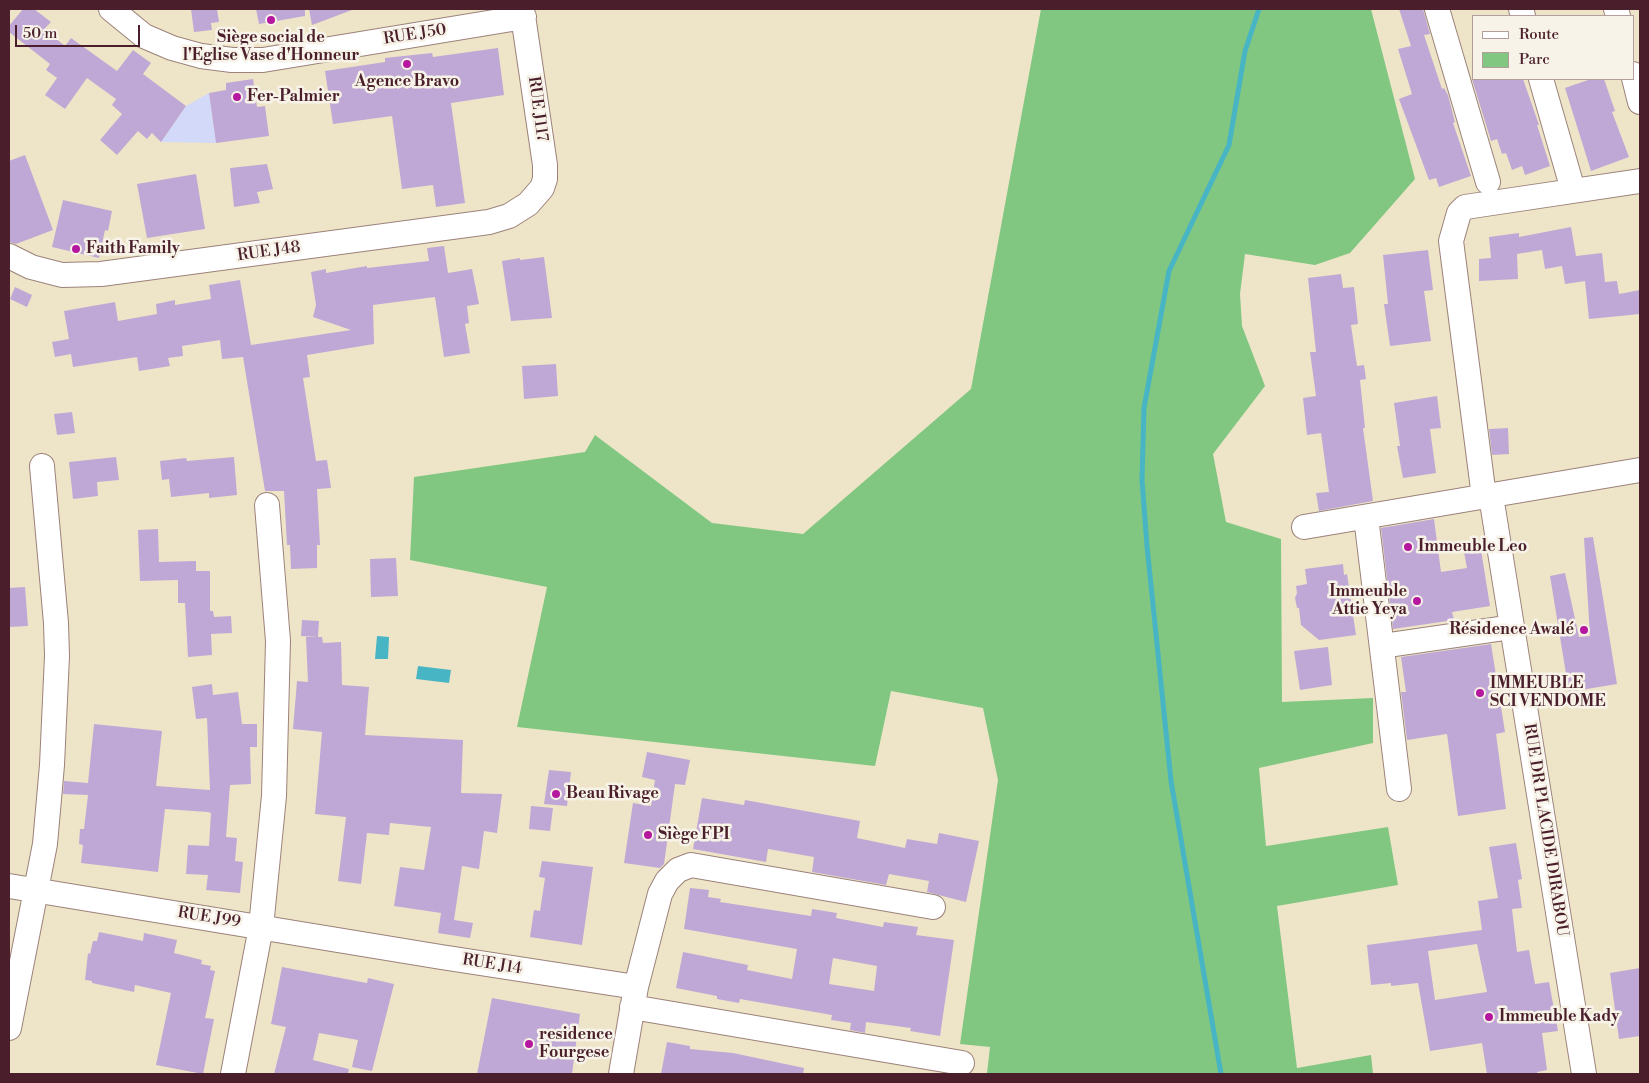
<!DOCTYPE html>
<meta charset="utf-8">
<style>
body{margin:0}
#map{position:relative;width:1649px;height:1083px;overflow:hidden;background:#eee5c8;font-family:"Libre Bodoni",serif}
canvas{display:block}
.frame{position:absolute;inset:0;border:10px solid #4a1f2b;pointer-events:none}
.legend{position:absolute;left:1472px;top:15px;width:162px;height:65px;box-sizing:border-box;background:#f7f3e8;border:1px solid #b29e9c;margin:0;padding:6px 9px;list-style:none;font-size:15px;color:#4a1f2b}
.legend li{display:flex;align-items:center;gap:10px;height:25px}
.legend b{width:25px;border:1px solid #b29e9c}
.scale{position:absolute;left:15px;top:25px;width:125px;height:22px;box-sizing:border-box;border:2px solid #4a1f2b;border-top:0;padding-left:6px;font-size:15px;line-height:18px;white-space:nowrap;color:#4a1f2b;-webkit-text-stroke:4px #f7f3e8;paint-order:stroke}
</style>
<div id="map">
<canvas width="1649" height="1083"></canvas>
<div class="frame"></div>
<ul class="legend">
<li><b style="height:6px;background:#fff"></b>Route</li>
<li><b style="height:14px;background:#82c781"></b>Parc</li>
</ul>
<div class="scale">50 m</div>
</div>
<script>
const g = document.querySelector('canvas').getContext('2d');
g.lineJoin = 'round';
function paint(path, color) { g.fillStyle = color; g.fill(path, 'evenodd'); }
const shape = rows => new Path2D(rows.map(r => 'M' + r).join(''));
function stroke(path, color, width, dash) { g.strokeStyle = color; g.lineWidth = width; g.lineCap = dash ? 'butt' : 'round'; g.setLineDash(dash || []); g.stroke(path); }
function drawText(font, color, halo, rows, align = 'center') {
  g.font = font + ' "Libre Bodoni",serif'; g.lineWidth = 5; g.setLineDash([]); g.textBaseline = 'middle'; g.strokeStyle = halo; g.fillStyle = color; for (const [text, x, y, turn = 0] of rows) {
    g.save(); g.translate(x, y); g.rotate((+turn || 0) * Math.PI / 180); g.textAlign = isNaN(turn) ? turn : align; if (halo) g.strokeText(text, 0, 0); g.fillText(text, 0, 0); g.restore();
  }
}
paint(shape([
 [209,93,216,143,161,142,186,106]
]), '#d2d9f9');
paint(shape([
 [1041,9,1371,9,1415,179,1350,253,1315,265,1245,254,1240,294,1242,326,1265,386,1213,454,1226,522,1281,539,1282,702,1373,698,1373,743,1259,768,1266,846,1388,827,1398,885,1277,906,1297,1068,1371,1055,1373,1074,987,1073,990,1047,960,1044,998,780,983,708,891,691,875,766,517,727,547,587,410,560,414,477,585,452,595,435,712,523,803,534,971,389]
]), '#82c781');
paint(shape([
 [377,636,389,637,388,659,375,659],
 [418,666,451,670,449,683,416,679]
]), '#48b5c4');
stroke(shape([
 [1221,1074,1171,781,1147,546,1142,480,1144,408,1169,271,1229,145,1245,51,1259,9]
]), '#48b5c4', 5);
paint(shape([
 [23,9,34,9,51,22,44,29,65,46,71,38,117,71,133,50,151,63,143,74,186,106,161,142,152,133,147,139,138,131,117,155,100,140,122,114,112,105,116,99,87,78,65,109,45,95,57,78,46,70,50,64,9,32,9,26],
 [191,9,217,9,219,22,211,23,212,30,194,32],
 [256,9,305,9,305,16,259,24],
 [309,9,351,9,352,10,312,25],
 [1399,9,1423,9,1430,34,1424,35,1442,89,1444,88,1448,95,1455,122,1453,123,1471,176,1439,187,1436,178,1429,180,1399,99,1412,94,1398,49,1411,46],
 [498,48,504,95,451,103,465,203,436,207,433,185,402,189,392,116,333,124,325,71,385,62,385,58,432,53,433,57],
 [253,79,257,107,265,106,269,136,216,143,209,93,226,90,226,83],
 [1472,79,1523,79,1539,125,1537,125,1550,166,1525,175,1522,166,1512,170,1506,153,1502,154,1497,139,1491,141],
 [1591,79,1604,79,1615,111,1612,112,1629,157,1591,171,1565,88],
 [25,155,53,230,16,244,9,242,9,161],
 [267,164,273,189,257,192,260,203,234,207,230,168],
 [196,174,205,229,147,238,137,184],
 [63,200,112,211,108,231,105,230,99,258,52,247],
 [1571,227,1576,256,1602,253,1605,282,1617,281,1619,294,1640,290,1640,314,1589,319,1585,281,1565,284,1562,266,1545,269,1542,250,1517,254,1518,279,1479,281,1479,259,1491,258,1489,237,1519,233,1519,237],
 [444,246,448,273,472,269,479,304,467,306,469,323,465,324,470,353,444,357,435,297,373,305,374,344,307,355,310,377,303,378,316,461,327,460,331,488,317,489,320,545,317,545,317,568,291,569,290,545,287,545,284,491,265,491,243,357,222,359,220,340,182,346,183,356,168,358,170,366,139,371,137,357,73,367,71,354,55,357,52,342,69,339,64,311,115,302,118,321,157,314,156,304,175,300,175,305,211,299,209,285,240,280,251,345,351,330,313,317,316,305,311,272,326,269,326,273,367,266,367,268,429,261,427,248],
 [1428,250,1433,290,1424,291,1431,341,1390,346,1384,304,1388,304,1383,255],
 [544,257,552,318,511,321,502,261,520,258,520,260],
 [1341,274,1343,288,1354,287,1358,324,1351,325,1357,366,1364,365,1366,379,1360,380,1365,428,1363,428,1373,501,1319,511,1316,493,1329,492,1321,433,1307,435,1303,398,1316,396,1310,352,1316,352,1308,278],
 [15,287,32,295,27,307,10,299],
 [556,364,558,396,524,399,522,366],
 [1437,396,1441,428,1430,429,1436,473,1403,478,1397,446,1400,446,1394,403],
 [72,412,75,433,57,435,54,414],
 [1508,428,1509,454,1492,455,1489,429],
 [116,457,119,480,97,482,98,496,73,499,69,462],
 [234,457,237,495,209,498,209,493,171,497,169,479,162,480,160,461,186,458,187,461],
 [1434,519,1441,572,1467,568,1464,552,1481,550,1490,606,1452,612,1454,620,1393,629,1381,528],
 [158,529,159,562,196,561,196,571,210,571,210,611,213,611,214,617,231,616,232,633,211,634,212,655,188,657,185,603,178,603,178,580,140,581,138,530],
 [1593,537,1617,684,1569,692,1550,576,1565,573,1579,637,1590,636,1584,538],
 [396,558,398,596,371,597,370,559],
 [1343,564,1344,575,1347,574,1356,635,1319,640,1301,625,1299,608,1297,608,1295,598,1297,593,1296,586,1307,584,1305,569],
 [25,587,28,626,9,627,9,588],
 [302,620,319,621,318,637,322,637,323,643,341,642,342,685,369,687,365,735,463,740,461,793,502,794,497,833,484,831,479,869,462,866,454,920,473,923,470,938,438,933,441,913,394,906,400,867,424,870,431,827,390,823,389,835,367,833,361,884,338,881,346,817,315,814,322,732,293,729,297,681,308,682,306,637,318,637,301,636],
 [1491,644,1505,732,1496,734,1506,809,1458,816,1447,734,1407,740,1401,692,1406,692,1401,657],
 [1328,647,1332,685,1300,690,1294,651],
 [212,684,213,695,238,692,242,724,257,724,257,747,250,747,251,784,230,785,226,837,237,838,235,861,243,862,240,893,206,890,208,875,186,874,188,845,209,846,211,813,208,812,165,809,158,872,81,863,83,845,79,844,80,829,84,829,88,795,63,794,64,781,88,783,94,724,162,731,156,786,210,790,207,718,196,719,192,687],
 [647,752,690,760,685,785,675,784,664,864,660,868,624,863,633,803,651,806,655,780,642,777],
 [549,770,571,772,567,806,544,804],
 [702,798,744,805,745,800,860,821,857,838,905,848,907,839,937,844,939,833,979,841,966,902,927,892,929,881,889,874,886,885,812,872,814,857,768,849,766,862,693,849],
 [531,806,553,808,550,831,529,829],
 [1516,843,1522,879,1518,880,1522,908,1512,909,1517,952,1529,950,1535,984,1549,982,1558,1031,1542,1033,1547,1070,1537,1072,1538,1074,1487,1074,1482,1043,1430,1051,1418,983,1391,986,1391,983,1371,985,1367,945,1482,930,1478,901,1498,898,1489,847],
 [1477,944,1487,992,1435,1000,1428,951],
 [542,861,593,867,582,945,530,937,534,910,540,911,545,878,539,877],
 [690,888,709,890,708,897,721,899,720,902,811,916,812,909,837,913,836,918,883,927,884,922,918,927,916,935,954,940,940,1036,910,1031,911,1028,866,1022,865,1033,850,1030,851,1023,831,1020,832,1015,740,999,739,1003,717,999,717,996,676,988,683,952,748,965,747,970,792,979,797,949,684,929],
 [833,958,877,966,874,991,829,984],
 [99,932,143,941,144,933,177,940,174,953,202,960,201,964,211,966,210,970,215,971,205,1018,214,1019,203,1074,156,1065,171,993,135,985,134,992,92,983,92,981,85,980,88,953,90,954,93,941,97,941],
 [282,967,367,983,368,978,394,984,372,1071,352,1067,358,1040,319,1033,313,1060,349,1069,348,1074,274,1074,286,1027,271,1024],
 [1640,968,1640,1036,1619,1039,1610,973],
 [492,998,580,1014,572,1074,477,1074],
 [667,1042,690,1046,690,1049,733,1053,804,1068,803,1074,661,1074]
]), '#bfa8d5');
const minor = shape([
 [111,9,144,36,172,48,201,56,232,60,263,60,524,17],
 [1437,9,1488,182],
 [1521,9,1523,16],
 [1616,9,1618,16],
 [1633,74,1640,102],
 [1541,79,1573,190],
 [9,256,31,267,62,275,101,274,489,222,509,216,528,204,542,188,545,179,545,165,522,9],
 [1491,496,1584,1074],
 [1484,497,1451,241,1459,213,1465,207,1472,206,1640,181],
 [1366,517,1399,789],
 [1304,527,1640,470],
 [1382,646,1512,627],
 [9,886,441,957,636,987,621,1074],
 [636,987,660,894,667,881,678,870,691,865,933,907],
 [632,1007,962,1063],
 [9,1028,45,844,52,765,57,656,56,623,42,466],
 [233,1074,261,927,274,796,278,641,267,505]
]);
stroke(minor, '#9c827a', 26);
stroke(minor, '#fff', 24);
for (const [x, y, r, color] of [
 [271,20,5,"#b5179e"],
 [407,64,5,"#b5179e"],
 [237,97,5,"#b5179e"],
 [76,249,5,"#b5179e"],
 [1408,547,5,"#b5179e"],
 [1417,601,5,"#b5179e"],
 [1584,630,5,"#b5179e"],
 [1480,693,5,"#b5179e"],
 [556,794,5,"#b5179e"],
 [648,835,5,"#b5179e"],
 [1489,1017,5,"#b5179e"],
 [529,1044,5,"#b5179e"]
]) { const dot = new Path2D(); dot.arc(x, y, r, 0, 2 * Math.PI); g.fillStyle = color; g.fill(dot); stroke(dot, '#f7f3e8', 2); }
drawText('16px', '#4a1f2b', '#f7f3e8', [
 ["RUE J50",415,35,-9],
 ["RUE J117",537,109,82],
 ["RUE J48",269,252,-8],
 ["RUE DR PLACIDE DIRABOU",1545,830,81],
 ["RUE J99",209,918,9],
 ["RUE J14",492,965,9]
]);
drawText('bold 16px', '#4a1f2b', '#f7f3e8', [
 ["Siège social de",271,38,"center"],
 ["l'Eglise Vase d'Honneur",271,56,"center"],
 ["Agence Bravo",407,82,"center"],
 ["Fer-Palmier",247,97],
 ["Faith Family",86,249],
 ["Immeuble Leo",1418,547],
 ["Immeuble",1407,592,"right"],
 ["Attie Yeya",1407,610,"right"],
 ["Résidence Awalé",1574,630,"right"],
 ["IMMEUBLE",1490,684],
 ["SCI VENDOME",1490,702],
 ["Beau Rivage",566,794],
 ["Siège FPI",658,835],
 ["Immeuble Kady",1499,1017],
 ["residence",539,1035],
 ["Fourgese",539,1053]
], 'left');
</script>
